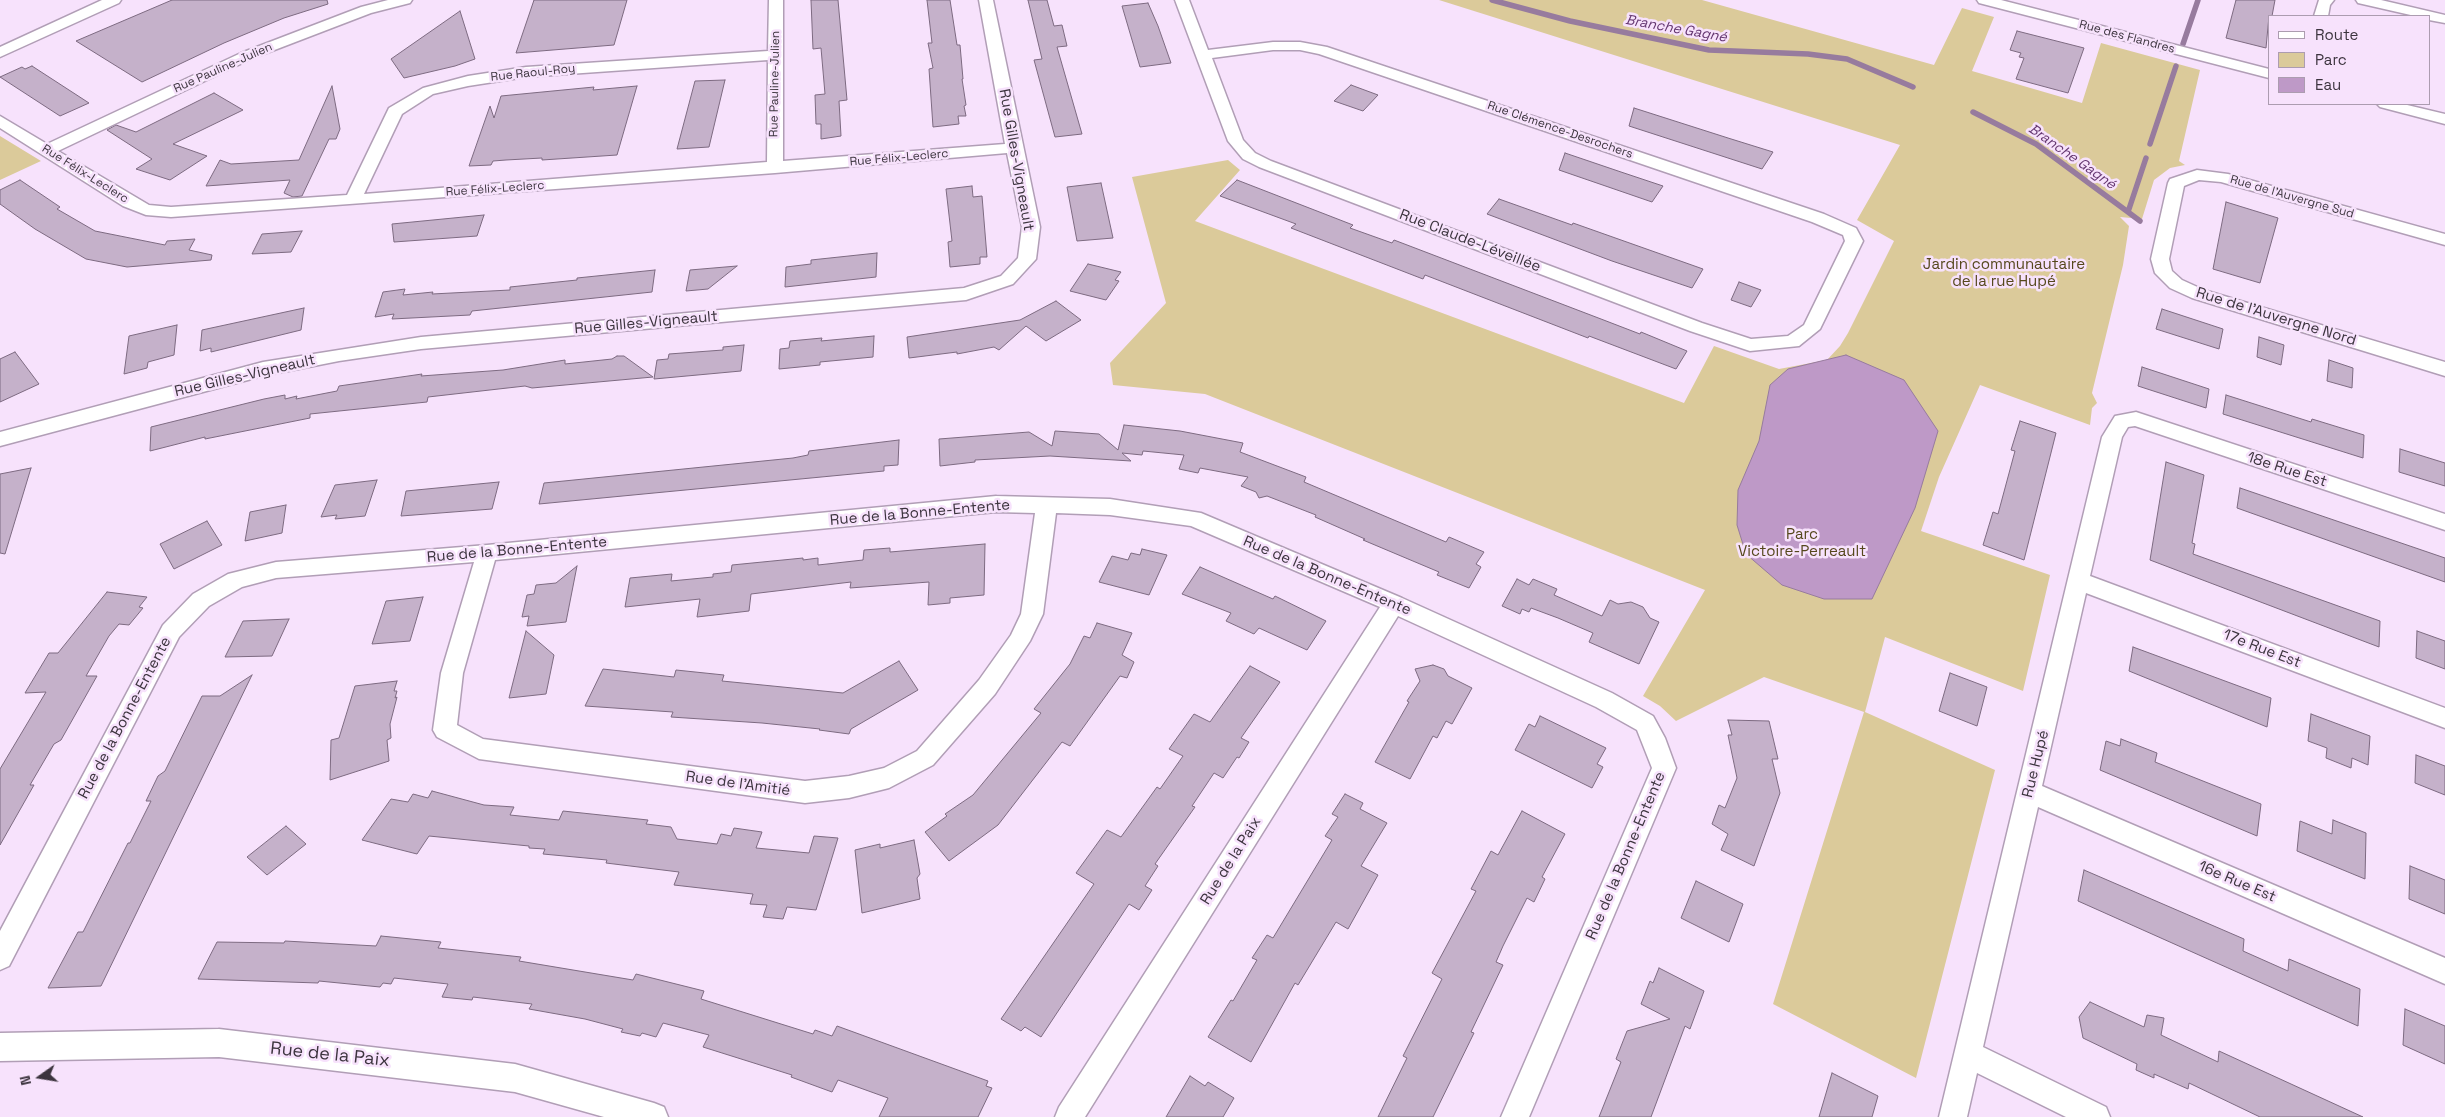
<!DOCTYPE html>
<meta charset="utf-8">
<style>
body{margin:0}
#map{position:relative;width:2445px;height:1117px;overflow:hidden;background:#f7e2fc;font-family:"Space Grotesk",sans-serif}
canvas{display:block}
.legend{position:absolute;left:2268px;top:15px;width:162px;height:90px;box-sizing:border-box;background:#f7e2fc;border:1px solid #ac9cb0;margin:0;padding:6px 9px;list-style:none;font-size:15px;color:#3c343e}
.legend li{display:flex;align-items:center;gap:10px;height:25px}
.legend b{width:25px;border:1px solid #ac9cb0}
.north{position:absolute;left:15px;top:1052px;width:50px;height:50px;-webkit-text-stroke:4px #f7e2fc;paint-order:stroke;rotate:257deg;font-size:14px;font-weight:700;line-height:20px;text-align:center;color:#3c343e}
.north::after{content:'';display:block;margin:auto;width:18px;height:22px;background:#3c343e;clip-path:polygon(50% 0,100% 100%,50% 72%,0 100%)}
</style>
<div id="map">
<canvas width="2445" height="1117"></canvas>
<ul class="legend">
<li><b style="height:6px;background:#fff"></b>Route</li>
<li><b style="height:14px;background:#dbca9a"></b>Parc</li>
<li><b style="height:14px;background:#be99c7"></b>Eau</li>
</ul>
<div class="north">N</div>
</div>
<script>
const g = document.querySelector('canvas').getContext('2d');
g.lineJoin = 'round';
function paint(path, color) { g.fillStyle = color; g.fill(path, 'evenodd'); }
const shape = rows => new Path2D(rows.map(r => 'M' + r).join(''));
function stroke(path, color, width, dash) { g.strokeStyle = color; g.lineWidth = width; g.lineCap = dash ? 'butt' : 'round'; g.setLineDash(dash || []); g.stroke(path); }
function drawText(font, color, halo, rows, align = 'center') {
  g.font = font + ' "Space Grotesk",sans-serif'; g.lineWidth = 5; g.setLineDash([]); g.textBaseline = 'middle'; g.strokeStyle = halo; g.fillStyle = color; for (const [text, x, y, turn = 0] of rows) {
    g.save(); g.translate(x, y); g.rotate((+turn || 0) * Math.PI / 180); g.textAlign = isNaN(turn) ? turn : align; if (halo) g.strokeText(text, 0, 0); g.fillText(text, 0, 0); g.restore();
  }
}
paint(shape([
 [1439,0,1702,0,1934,65,1962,8,1994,17,1972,71,2082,103,2101,43,2200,70,2179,161,2185,165,2170,168,2154,180,2142,219,2120,217,2129,226,2123,265,2092,393,2097,403,2092,408,2090,425,1980,385,1939,477,1921,531,2050,575,2023,691,1885,637,1865,712,1995,770,1916,1078,1773,1004,1864,712,1764,677,1676,721,1660,706,1643,696,1705,590,1205,394,1113,385,1110,363,1166,303,1132,177,1228,160,1240,170,1195,221,1684,403,1714,346,1779,369,1827,360,1840,346,1848,333,1894,241,1857,220,1900,145],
 [0,136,41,161,0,180]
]), '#dbca9a');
const water = shape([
 [1846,355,1904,380,1938,431,1915,508,1872,599,1824,599,1782,585,1746,554,1737,525,1738,490,1759,441,1770,385,1788,369,1846,355]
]);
paint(water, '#be99c7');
stroke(water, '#977b9e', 1);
stroke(shape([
 [1492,0,1570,21,1709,50,1808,54,1847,59,1913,87],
 [2183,44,2198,0],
 [1973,112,2036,144,2128,212],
 [2150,144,2176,66],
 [2140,221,2128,212,2146,158]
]), '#977b9e', 5.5);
const building = shape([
 [172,0,327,0,328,4,284,18,224,43,142,82,76,41,172,0],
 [534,0,627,0,614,45,516,53,534,0],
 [811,0,838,0,847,100,839,101,841,136,821,139,821,124,816,124,815,95,825,94,821,48,813,49,811,0],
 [927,0,950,0,957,45,960,45,963,79,962,79,966,105,964,106,966,116,958,116,959,124,933,127,929,69,933,68,928,43,932,43,927,0],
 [1028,0,1047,0,1054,26,1062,25,1067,46,1057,47,1082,134,1055,137,1034,60,1042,59,1028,0],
 [2236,0,2275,0,2272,16,2269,16,2266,48,2226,38,2236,0],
 [1148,3,1158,26,1171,63,1140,67,1122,6,1148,3],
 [460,11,475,59,455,66,404,78,391,59,460,11],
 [2017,31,2084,48,2068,93,2016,79,2024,58,2019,57,2021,53,2010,50,2017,31],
 [32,66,89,103,60,116,0,77,22,67,25,69,32,66],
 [725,80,709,147,677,149,695,81,725,80],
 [1351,85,1378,95,1363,111,1334,101,1351,85],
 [332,86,340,129,336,139,329,139,302,196,293,197,284,193,290,180,206,186,220,160,231,164,299,160,332,86],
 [637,86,617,155,542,160,542,158,506,160,493,161,491,165,469,166,490,106,494,118,501,96,594,87,593,90,637,86],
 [214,93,243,110,173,144,207,156,170,180,136,169,152,159,107,130,116,125,136,132,214,93],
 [1634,108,1728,138,1773,152,1762,169,1629,126,1634,108],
 [1565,153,1621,172,1663,186,1652,202,1559,170,1565,153],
 [20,180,60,207,57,209,95,231,165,245,167,241,195,239,189,250,212,255,211,260,127,267,86,259,35,229,0,204,0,190,20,180],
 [1237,180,1353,225,1350,228,1392,243,1394,240,1601,319,1640,334,1641,332,1687,351,1676,369,1589,336,1588,338,1425,275,1423,279,1291,228,1296,224,1220,196,1237,180],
 [1101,183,1113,238,1077,241,1067,187,1101,183],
 [972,186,973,197,982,196,987,257,980,257,980,264,950,267,948,242,952,241,946,189,972,186],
 [1499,199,1572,225,1573,223,1703,269,1692,288,1612,261,1487,214,1499,199],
 [2226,202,2278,218,2260,283,2213,269,2226,202],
 [484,215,477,236,394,242,392,224,484,215],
 [302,231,291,252,252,254,262,234,302,231],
 [877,253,876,277,785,287,786,267,811,264,811,260,877,253],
 [1088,264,1121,272,1115,280,1119,281,1106,300,1070,291,1088,264],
 [737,266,708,289,686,291,690,270,737,266],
 [655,270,652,292,472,311,470,315,392,319,394,314,375,317,383,292,405,289,403,295,433,292,432,294,510,290,510,287,577,280,577,278,655,270],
 [1739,282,1761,290,1751,307,1731,300,1739,282],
 [1056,301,1081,320,1046,341,1026,326,999,350,994,347,957,354,957,352,909,358,907,337,1020,320,1056,301],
 [304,308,301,330,211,352,211,348,200,351,202,330,304,308],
 [2162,309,2223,329,2219,349,2156,329,2162,309],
 [177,325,174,355,148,362,147,368,124,374,129,336,177,325],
 [874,336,873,357,820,362,820,365,779,369,780,349,789,348,790,341,822,338,821,341,874,336],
 [2259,337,2284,345,2281,365,2257,357,2259,337],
 [744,345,741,371,654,379,657,360,668,359,669,354,723,350,723,347,744,345],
 [15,352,39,384,0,402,0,359,15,352],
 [617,356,624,356,653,377,532,388,525,386,428,397,427,402,310,414,310,418,205,439,205,437,150,451,151,427,264,399,285,395,285,399,297,396,296,399,337,391,339,386,422,374,421,376,503,370,565,360,565,364,612,359,617,356],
 [2329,360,2353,368,2352,388,2327,381,2329,360],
 [2142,367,2209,389,2206,408,2138,386,2142,367],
 [2226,395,2311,422,2312,419,2364,435,2363,458,2223,414,2226,395],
 [2020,421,2056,433,2024,560,1983,545,1993,512,1998,514,2015,451,2011,450,2020,421],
 [1124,425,1180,431,1243,443,1240,452,1306,477,1304,482,1446,542,1449,537,1484,552,1476,564,1481,567,1469,588,1437,575,1439,572,1363,540,1365,539,1315,517,1316,515,1267,496,1259,498,1256,492,1241,486,1248,477,1200,468,1198,473,1179,469,1184,455,1143,451,1142,455,1122,453,1131,461,1050,456,975,460,975,462,940,466,939,439,1029,432,1052,446,1055,431,1099,434,1118,450,1124,425],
 [899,440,898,465,884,466,884,471,539,504,544,483,793,458,808,455,809,451,899,440],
 [2400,449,2445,463,2445,486,2399,472,2400,449],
 [2166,462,2204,475,2192,543,2195,544,2193,554,2380,621,2379,647,2150,560,2166,462],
 [31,468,5,554,0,553,0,474,31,468],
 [377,480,365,516,335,519,337,515,321,517,335,485,377,480],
 [499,482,492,509,401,516,406,491,499,482],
 [2240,488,2445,558,2445,582,2237,508,2240,488],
 [286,505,282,533,245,541,250,512,286,505],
 [207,521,222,545,174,569,160,544,207,521],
 [985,544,984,595,950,598,950,603,928,605,929,582,850,588,851,582,751,594,749,611,697,617,700,599,625,607,630,578,672,574,671,581,713,577,713,574,731,572,732,565,803,558,803,560,818,558,818,565,863,560,864,550,890,548,890,552,985,544],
 [1142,549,1167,555,1149,595,1099,582,1112,556,1128,560,1131,553,1140,555,1142,549],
 [577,566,566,622,527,626,529,616,522,617,527,595,534,594,536,585,556,583,577,566],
 [1200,567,1273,599,1275,596,1326,621,1307,650,1259,628,1254,634,1226,621,1231,613,1182,594,1200,567],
 [1517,579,1529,585,1533,579,1557,589,1554,595,1602,616,1610,600,1618,604,1631,602,1643,607,1650,618,1659,622,1639,664,1589,642,1593,633,1558,618,1531,608,1529,612,1522,609,1520,614,1502,606,1517,579],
 [107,592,147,597,139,607,143,608,129,625,119,624,109,636,86,676,97,676,61,740,54,744,30,785,34,785,0,845,0,769,46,692,25,693,49,653,58,653,107,592],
 [423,597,410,641,372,644,386,601,423,597],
 [289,619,272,656,225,657,243,621,289,619],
 [1097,623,1132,633,1122,655,1134,662,1127,678,1120,676,1070,746,1062,742,998,825,949,861,925,832,947,816,945,814,973,795,1012,748,1041,713,1034,709,1070,664,1084,636,1090,638,1097,623],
 [526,631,554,655,546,694,509,698,526,631],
 [2417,631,2445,641,2445,669,2416,658,2417,631],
 [2133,647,2271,698,2267,727,2129,671,2133,647],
 [899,661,918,690,851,729,849,734,819,730,820,729,762,723,671,717,673,712,585,706,603,669,674,677,676,670,724,675,722,681,843,693,899,661],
 [1433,665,1444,669,1448,676,1472,688,1452,724,1446,721,1437,738,1433,736,1410,779,1375,762,1409,702,1407,701,1420,681,1415,669,1433,665],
 [1250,666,1280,682,1241,738,1249,742,1239,758,1237,757,1223,778,1214,773,1192,806,1195,807,1155,864,1158,866,1145,886,1152,890,1139,910,1129,904,1041,1037,1025,1027,1021,1031,1001,1019,1094,884,1076,873,1107,830,1121,837,1157,787,1160,789,1183,756,1169,749,1194,714,1210,722,1250,666],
 [1950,673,1987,687,1977,726,1939,711,1950,673],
 [252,675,101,986,48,988,78,932,83,932,128,843,130,843,151,801,146,801,158,776,165,771,202,696,220,696,252,675],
 [397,681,394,691,397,691,395,698,397,697,390,724,391,738,387,740,389,761,330,780,331,740,339,738,355,686,397,681],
 [2311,714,2370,736,2368,765,2352,758,2351,768,2326,758,2327,748,2308,741,2311,714],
 [1540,716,1606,748,1597,764,1603,767,1592,788,1515,750,1529,724,1535,727,1540,716],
 [1728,720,1769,721,1778,759,1772,759,1780,793,1754,866,1721,850,1728,834,1712,824,1719,805,1725,808,1737,778,1728,735,1732,735,1728,720],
 [2121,739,2157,753,2155,762,2261,804,2257,836,2100,770,2106,741,2120,746,2121,739],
 [2416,755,2445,766,2445,795,2415,783,2416,755],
 [432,791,484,805,514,807,510,815,559,820,563,811,648,820,646,824,671,827,677,839,717,844,721,834,731,836,734,828,762,832,756,848,809,853,814,836,838,838,816,910,787,907,783,919,763,917,767,905,750,904,753,894,674,885,679,872,606,863,607,860,543,854,545,849,529,848,529,846,429,836,417,854,362,840,391,799,408,802,413,794,428,798,432,791],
 [1345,794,1363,803,1360,809,1387,823,1361,866,1378,875,1348,929,1336,922,1298,985,1295,983,1251,1062,1208,1037,1231,1000,1233,1001,1257,960,1252,958,1267,935,1273,938,1332,840,1325,836,1338,817,1332,814,1345,794],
 [1522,811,1565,834,1542,877,1545,879,1534,902,1527,898,1503,946,1496,962,1503,965,1471,1032,1474,1033,1433,1117,1378,1117,1407,1058,1403,1056,1442,979,1432,973,1476,891,1471,889,1491,851,1498,855,1522,811],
 [2333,820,2366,833,2365,879,2297,851,2300,821,2332,834,2333,820],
 [286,826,306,844,267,875,247,857,286,826],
 [914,840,920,874,917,878,920,899,862,913,855,850,880,844,880,848,914,840],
 [2410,866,2445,880,2445,914,2409,899,2410,866],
 [2084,870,2244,939,2243,951,2288,971,2289,959,2360,989,2358,1026,2078,901,2084,870],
 [1696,881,1743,904,1729,942,1681,918,1696,881],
 [381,936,441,942,438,948,521,957,519,961,633,980,636,974,704,991,701,999,813,1034,815,1030,832,1036,837,1026,988,1081,986,1086,992,1088,978,1117,879,1117,888,1098,838,1080,832,1092,791,1077,792,1075,703,1047,709,1035,663,1023,656,1037,642,1033,640,1036,621,1032,623,1029,585,1019,529,1009,532,1004,473,997,472,1000,442,997,448,984,394,978,391,984,383,983,380,987,319,981,318,983,198,979,217,942,284,943,285,941,376,946,381,936],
 [1659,968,1704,991,1690,1029,1685,1026,1651,1117,1599,1117,1621,1062,1616,1059,1627,1031,1670,1019,1641,1004,1650,981,1653,983,1659,968],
 [2090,1002,2144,1027,2147,1015,2164,1018,2161,1035,2218,1062,2219,1051,2363,1117,2260,1117,2189,1083,2188,1089,2154,1074,2154,1078,2136,1070,2137,1064,2083,1038,2079,1017,2090,1002],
 [2405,1009,2445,1026,2445,1064,2403,1045,2405,1009],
 [1832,1073,1878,1096,1872,1117,1819,1117,1832,1073],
 [1190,1076,1205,1086,1208,1082,1234,1098,1223,1117,1166,1117,1190,1076]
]);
paint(building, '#c5b1ca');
stroke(building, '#7d6a81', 1);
const street = shape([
 [102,0,121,0,119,3,0,57,0,47,102,0],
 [388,0,412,0,410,3,371,13,251,59,58,151,149,205,171,207,347,195,389,108,423,88,468,76,526,67,768,51,769,0,783,0,783,161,1005,144,979,0,993,0,1040,227,1036,259,1013,284,966,300,421,349,339,361,263,376,0,446,0,432,263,362,421,337,964,288,1001,276,1018,258,1022,227,1007,153,775,173,171,217,146,215,123,206,0,128,0,116,47,144,241,53,361,7,388,0],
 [768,60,767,162,364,194,402,114,433,94,468,86,526,77,768,60],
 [1175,0,1189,0,1208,50,1273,42,1300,42,1327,47,1824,214,1856,228,1863,241,1820,329,1799,346,1750,351,1690,331,1259,167,1243,159,1228,141,1175,0],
 [1273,50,1300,50,1319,54,1812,222,1843,235,1845,241,1804,325,1788,336,1751,339,1702,323,1271,161,1255,153,1243,140,1212,58,1273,50],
 [1977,0,2001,0,2269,69,2269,78,1979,3,1977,0],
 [2319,0,2334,0,2330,5,2328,16,2314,16,2319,0],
 [2356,0,2381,0,2445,15,2445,23,2429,20,2429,16,2415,16,2358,3,2356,0],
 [2377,104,2403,104,2445,114,2445,124,2380,107,2377,104],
 [2197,170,2228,174,2445,234,2445,245,2221,182,2199,180,2184,186,2169,259,2172,271,2182,280,2204,290,2445,362,2445,376,2192,298,2170,288,2155,273,2151,259,2168,183,2170,179,2197,170],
 [2136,412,2445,514,2445,530,2135,426,2128,427,2122,437,2090,576,2445,708,2445,728,2086,593,2042,786,2445,958,2445,984,2038,807,1983,1047,2106,1107,2110,1117,2066,1117,1977,1073,1967,1117,1939,1117,2102,437,2115,416,2136,412],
 [996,496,1110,499,1201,513,1402,598,1612,693,1653,716,1665,738,1676,768,1529,1117,1501,1117,1652,768,1637,730,1596,707,1398,616,1085,1117,1055,1117,1059,1107,1380,607,1191,526,1110,515,1056,513,1043,614,1030,641,995,694,933,765,889,788,849,798,805,803,479,759,437,737,433,730,441,673,474,562,276,578,242,587,209,606,179,637,9,966,0,970,0,931,163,625,193,594,228,574,276,562,487,545,996,496],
 [996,512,1035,513,1021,614,1011,635,979,680,917,751,884,768,849,776,805,781,483,739,457,725,463,673,495,560,996,512],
 [219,1029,515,1064,654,1103,664,1107,668,1117,604,1117,515,1092,219,1057,0,1061,0,1033,219,1029]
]);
stroke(street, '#b19eb6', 3);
paint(street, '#fff');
drawText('12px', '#3c343e', '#f7e2fc', [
 ["Rue des Flandres",2127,37,15],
 ["Rue Pauline-Julien",223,68,-24],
 ["Rue Raoul-Roy",533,73,-6],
 ["Rue Pauline-Julien",775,84,-89],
 ["Rue Clémence-Desrochers",1560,130,19],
 ["Rue Félix-Leclerc",899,158,-5],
 ["Rue Félix-Leclerc",85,174,32],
 ["Rue Félix-Leclerc",495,189,-4],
 ["Rue de l'Auvergne Sud",2292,197,16]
]);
drawText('italic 14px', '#643670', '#f7e2fc', [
 ["Branche Gagné",1676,29,10],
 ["Branche Gagné",2072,157,35]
]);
drawText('15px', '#3c343e', '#f7e2fc', [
 ["Rue Gilles-Vigneault",1016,160,80],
 ["Rue Claude-Léveillée",1470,241,21],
 ["Rue de l'Auvergne Nord",2276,317,17],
 ["Rue Gilles-Vigneault",646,323,-5],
 ["Rue Gilles-Vigneault",245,376,-13],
 ["18e Rue Est",2287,470,18],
 ["Rue de la Bonne-Entente",920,513,-5],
 ["Rue de la Bonne-Entente",517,550,-5],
 ["Rue de la Bonne-Entente",1327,576,23],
 ["17e Rue Est",2262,649,21],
 ["Rue de la Bonne-Entente",125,718,-62],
 ["Rue Hupé",2036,764,-76],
 ["Rue de l'Amitié",738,784,8],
 ["Rue de la Bonne-Entente",1626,856,-67],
 ["Rue de la Paix",1231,861,-58],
 ["16e Rue Est",2237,882,23]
]);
drawText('15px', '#55471c', '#f7e2fc', [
 ["Jardin communautaire",2004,265],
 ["de la rue Hupé",2004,282],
 ["Parc",1802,535],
 ["Victoire-Perreault",1802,552]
]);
drawText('18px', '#3c343e', '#f7e2fc', [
 ["Rue de la Paix",330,1055,6]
]);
</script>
